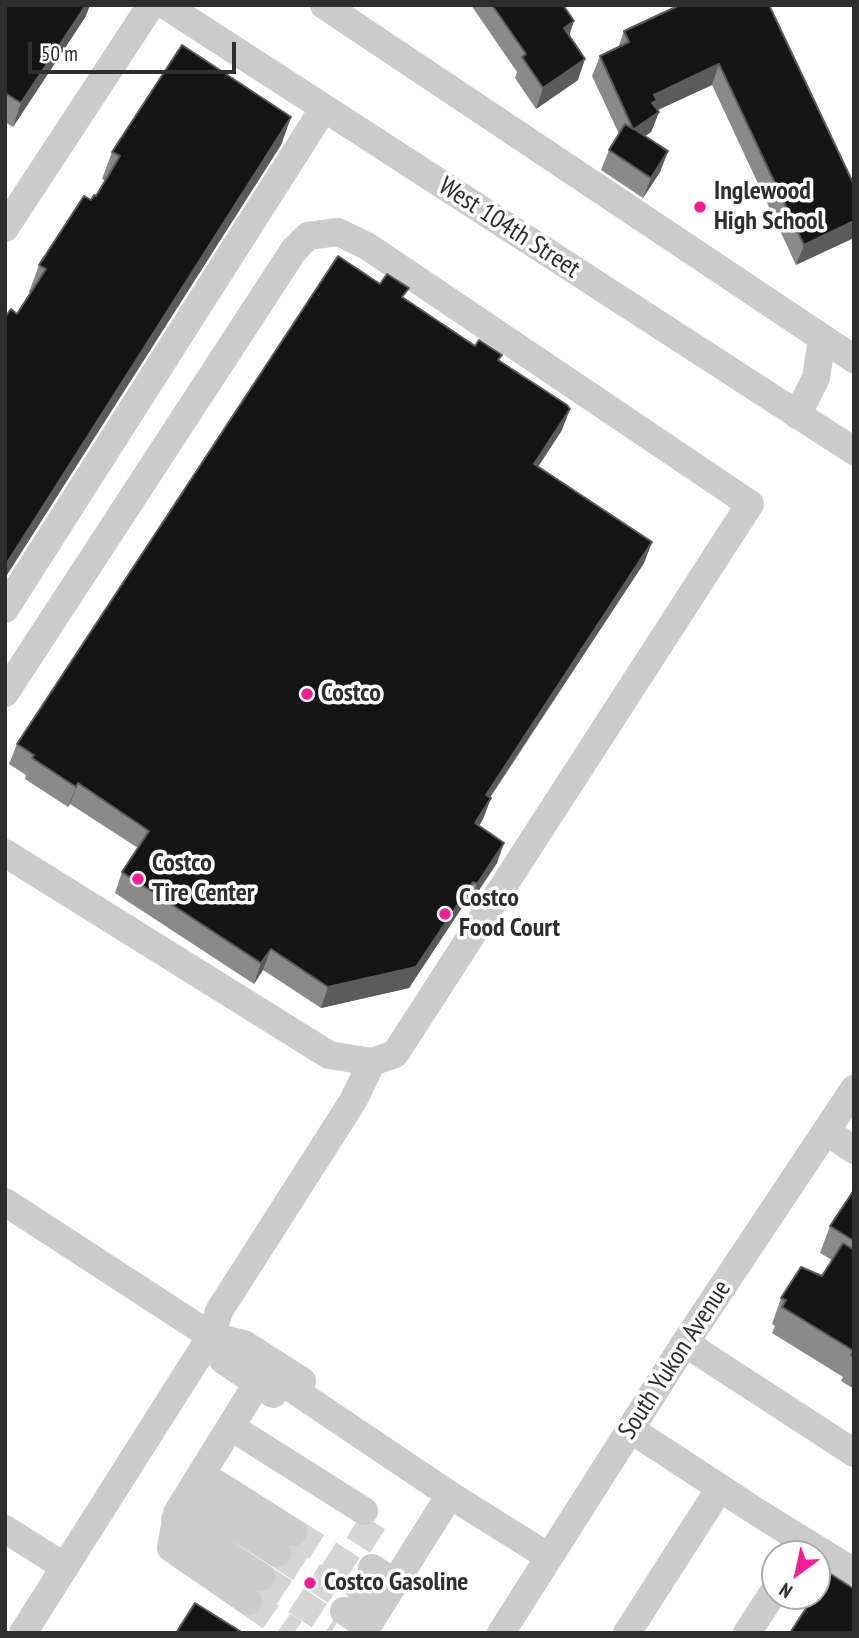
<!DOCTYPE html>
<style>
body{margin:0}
#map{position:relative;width:859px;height:1638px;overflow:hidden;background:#fff;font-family:"PT Sans Narrow",sans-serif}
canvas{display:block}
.frame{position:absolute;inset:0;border:7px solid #2e2e2e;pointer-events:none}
.north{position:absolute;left:761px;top:1540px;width:70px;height:70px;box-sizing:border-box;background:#fff;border:2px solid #ababab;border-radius:50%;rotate:213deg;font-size:19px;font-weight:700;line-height:28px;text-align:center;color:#2e2e2e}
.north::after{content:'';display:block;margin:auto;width:24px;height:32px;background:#f71d93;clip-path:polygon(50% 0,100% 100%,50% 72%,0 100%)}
.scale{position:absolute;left:28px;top:42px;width:208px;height:32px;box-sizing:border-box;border:4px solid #2e2e2e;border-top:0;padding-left:9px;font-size:21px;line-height:24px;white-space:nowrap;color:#2e2e2e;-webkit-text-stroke:5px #fff;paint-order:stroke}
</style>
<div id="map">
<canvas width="859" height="1638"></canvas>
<div class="frame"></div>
<div class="north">N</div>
<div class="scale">50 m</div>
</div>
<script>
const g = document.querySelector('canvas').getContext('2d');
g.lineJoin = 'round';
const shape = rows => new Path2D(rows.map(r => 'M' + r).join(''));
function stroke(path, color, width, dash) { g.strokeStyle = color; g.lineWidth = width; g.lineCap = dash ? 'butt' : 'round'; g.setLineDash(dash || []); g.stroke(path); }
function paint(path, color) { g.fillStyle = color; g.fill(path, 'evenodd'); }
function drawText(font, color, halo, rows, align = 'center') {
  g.font = font + ' "PT Sans Narrow",sans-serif'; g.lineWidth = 7; g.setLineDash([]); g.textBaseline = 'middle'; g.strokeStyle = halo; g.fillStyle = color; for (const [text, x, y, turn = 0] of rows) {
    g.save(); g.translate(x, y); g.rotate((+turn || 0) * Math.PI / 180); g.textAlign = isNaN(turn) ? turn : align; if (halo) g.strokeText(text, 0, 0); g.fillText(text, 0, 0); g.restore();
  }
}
stroke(shape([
 [354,1526,387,1547],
 [293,1532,366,1578],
 [277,1553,351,1601],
 [261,1577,335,1626],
 [248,1601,294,1633]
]), '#d5d5d5', 28, [28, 14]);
stroke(shape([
 [165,5,854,451],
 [324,5,854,359],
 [5,228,151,5],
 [797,415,816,378,822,339],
 [5,609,324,108],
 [5,693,294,250,308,236,338,232,367,246,750,504,395,1054,372,1062,329,1055,5,853],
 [826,1131,854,1150],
 [5,1202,211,1336,244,1344,302,1381],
 [211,1336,223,1360,273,1394],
 [685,1343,854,1453],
 [231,1427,364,1511],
 [630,1429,760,1514,854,1572],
 [201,1474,293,1532],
 [188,1496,277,1553],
 [175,1520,261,1577],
 [5,1529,65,1567],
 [372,1568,395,1583],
 [359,1588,382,1602],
 [248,1601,171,1548,177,1513,257,1384,272,1379,285,1384,450,1495,549,1557],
 [344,1611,367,1626],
 [23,1633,211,1336,219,1311,353,1101,372,1062],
 [363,1633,450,1495],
 [501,1633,685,1343,854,1089],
 [627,1633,720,1488],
 [747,1633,775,1590]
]), '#cbcbcb', 28);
paint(shape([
 [5,5,86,16,13,127,5,122],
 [471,5,563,5,578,80,536,109,515,78,517,72],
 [680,5,854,185,796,265,712,85,658,110,659,112,651,132,645,136,668,151,660,172,643,198,601,170,609,150,619,134,592,76,600,56,618,48,624,31],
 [291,117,281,145,5,578,5,317,17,314,31,293,29,292,39,265,91,200,96,196,105,181,102,179,112,152],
 [404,299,500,361,562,430,538,467,652,542,644,563,490,798,491,798,483,819,479,826,497,863,469,905,465,903,409,988,321,1008,263,970,254,984,115,893,122,872,138,848,70,804,68,807,25,779,26,775,9,764,17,744],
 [854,1190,854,1389,841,1381,843,1377,772,1333,775,1326,772,1324,781,1298,822,1276,832,1260,820,1253,830,1226]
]), '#8a8a8a');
paint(shape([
 [86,5,90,5,86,16,13,127,21,103],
 [574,21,567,42,564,28],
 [585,59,578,80,536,109,543,88],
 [719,64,712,85,653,112,659,112,651,132,626,150,634,129,654,95],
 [291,117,281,145,5,578,5,566],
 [668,151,660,172,643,198,651,178],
 [854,221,854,238,796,265,804,245],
 [570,409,562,430,526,485,534,464],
 [652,542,644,563,478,815,486,795],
 [78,783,70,804,68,807,76,787],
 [491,798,483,819,467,844,475,823],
 [504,843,497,863,469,905,477,884],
 [473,882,465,903,409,988,321,1008,328,987],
 [271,949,263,970,254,984,261,963]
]), '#5b5b5b');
const building = shape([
 [5,5,86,5,21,103,5,93,5,5],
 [492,5,563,5,574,21,564,28,585,59,543,88,522,57,526,54,492,5],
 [680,5,769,5,854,185,854,221,804,245,719,64,654,95,657,100,652,103,659,112,634,129,668,151,651,178,609,150,625,124,633,129,600,56,629,42,624,31,680,5],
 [182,45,291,117,5,566,5,317,11,309,17,314,46,269,39,265,84,196,91,200,94,195,96,196,120,156,112,152,182,45],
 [338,256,380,284,387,274,409,288,402,297,475,346,479,340,502,355,498,360,567,405,570,409,534,464,652,542,486,795,491,798,475,823,504,843,477,884,473,882,416,967,328,987,271,949,261,963,122,872,149,831,78,783,76,787,32,758,34,755,17,744,338,256],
 [854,1190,854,1241,830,1226,854,1190],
 [843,1243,854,1250,854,1357,851,1355,854,1351,782,1307,786,1300,781,1298,801,1267,822,1276,843,1243],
 [829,1573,854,1589,854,1633,790,1633,814,1596,817,1596,817,1591,829,1573],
 [195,1603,243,1633,176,1633,195,1603]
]);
paint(building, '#151515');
stroke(building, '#5b5b5b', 2);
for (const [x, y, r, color] of [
 [700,207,7,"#f71d93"],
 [307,694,7,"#f71d93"],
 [138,879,7,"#f71d93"],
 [445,914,7,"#f71d93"],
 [310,1583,7,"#f71d93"]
]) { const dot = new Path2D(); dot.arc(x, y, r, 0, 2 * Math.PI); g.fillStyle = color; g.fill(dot); stroke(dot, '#fff', 2.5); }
drawText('bold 26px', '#2e2e2e', '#fff', [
 ["Inglewood",714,192],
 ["High School",714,222],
 ["Costco",321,694],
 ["Costco",152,864],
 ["Tire Center",152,894],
 ["Costco",459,899],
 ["Food Court",459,929],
 ["Costco Gasoline",324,1583]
], 'left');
drawText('26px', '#2e2e2e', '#fff', [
 ["West 104th Street",509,228,33],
 ["South Yukon Avenue",675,1360,-57]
]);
</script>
